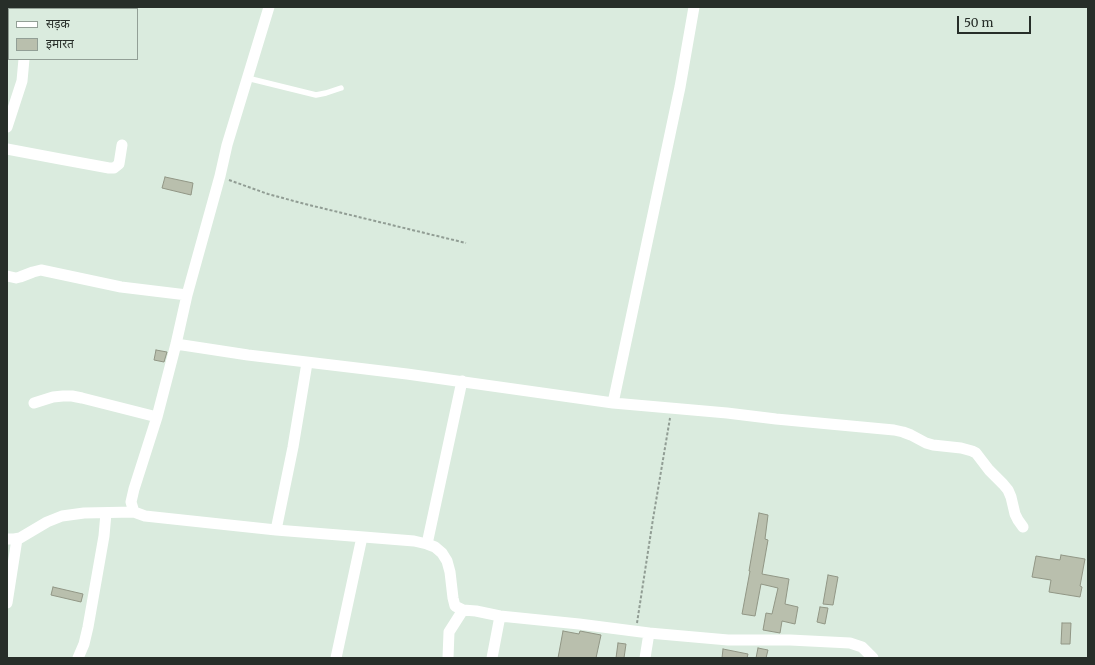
<!DOCTYPE html>
<meta charset="utf-8">
<style>
body{margin:0}
#map{position:relative;width:1095px;height:665px;overflow:hidden;background:#daebde;font-family:Merriweather,"Noto Sans Devanagari",serif}
canvas{display:block}
.frame{position:absolute;inset:0;border:8px solid #272e29;pointer-events:none}
.legend{position:absolute;left:8px;top:8px;width:130px;height:52px;box-sizing:border-box;background:#daebde;border:1px solid #929f96;margin:0;padding:5px 7px;list-style:none;font-size:12px;color:#272e29}
.legend li{display:flex;align-items:center;gap:8px;height:20px}
.legend b{width:20px;border:1px solid #929f96}
.scale{position:absolute;left:957px;top:16px;width:74px;height:18px;box-sizing:border-box;border:2px solid #272e29;border-top:0;padding-left:5px;font-size:12px;line-height:14px;white-space:nowrap;color:#272e29;-webkit-text-stroke:3px #daebde;paint-order:stroke}
</style>
<div id="map">
<canvas width="1095" height="665"></canvas>
<div class="frame"></div>
<ul class="legend">
<li><b style="height:5px;background:#fff"></b>सड़क</li>
<li><b style="height:11px;background:#b9bfad"></b>इमारत</li>
</ul>
<div class="scale">50 m</div>
</div>
<script>
const g = document.querySelector('canvas').getContext('2d');
g.lineJoin = 'round';
function paint(path, color) { g.fillStyle = color; g.fill(path, 'evenodd'); }
const shape = rows => new Path2D(rows.map(r => 'M' + r).join(''));
function stroke(path, color, width, dash) { g.strokeStyle = color; g.lineWidth = width; g.lineCap = dash ? 'butt' : 'round'; g.setLineDash(dash || []); g.stroke(path); }
const building = shape([
 [165,177,193,183,191,195,162,188,165,177],
 [156,350,167,352,164,362,154,360,156,350],
 [759,513,768,515,765,539,768,540,762,574,789,579,785,604,798,607,795,624,782,621,780,633,763,630,766,613,772,614,778,588,761,584,755,616,742,614,750,571,749,571,759,513],
 [1061,555,1085,559,1080,586,1082,587,1080,597,1049,592,1051,580,1032,577,1036,556,1060,560,1061,555],
 [828,575,838,577,833,605,823,604,828,575],
 [53,587,83,594,81,602,51,595,53,587],
 [820,607,828,608,825,624,817,622,820,607],
 [1062,623,1071,623,1070,644,1061,644,1062,623],
 [563,631,579,634,580,631,601,635,596,658,558,658,563,631],
 [618,643,626,644,624,658,616,658,618,643],
 [758,648,768,650,766,658,756,658,758,648],
 [723,649,748,654,747,658,722,658,723,649]
]);
paint(building, '#b9bfad');
stroke(building, '#919685', 1);
stroke(shape([
 [229,180,268,194,305,204,466,243],
 [637,623,653,519,670,418]
]), '#919d94', 2, [3, 2]);
stroke(shape([
 [247,78,316,95,326,93,341,88]
]), '#fff', 5.5);
stroke(shape([
 [269,7,227,145,220,176,187,295,176,344,157,417,134,489,131,502,134,512,145,516,276,530,414,541,427,544,435,547,442,553,447,561,450,572,453,598,455,606,463,610,476,611,500,616,579,624,649,633,728,640,790,640,850,643,862,647,873,658],
 [7,46,9,46],
 [7,127,22,81,24,59],
 [7,149,60,159,109,168,114,168,119,164,122,145],
 [7,276,16,278,20,277,33,272,41,270,121,287,187,295],
 [176,344,248,355,407,374,613,403,727,413,776,419,894,430,903,432,911,435,926,443,933,445,961,448,972,451,976,453,989,470,1003,484,1008,490,1011,497,1015,514,1018,520,1023,527],
 [34,403,53,397,63,396,72,396,82,398,157,417],
 [613,403,680,87,694,7],
 [276,530,293,447,307,363],
 [7,539,14,539,20,538,47,522,62,516,84,513,134,512],
 [427,544,462,381],
 [7,603,17,539],
 [78,658,84,644,88,627,104,536,106,513],
 [336,658,362,537],
 [448,658,449,632,463,610],
 [492,658,500,616],
 [645,658,649,633]
]), '#fff', 11);
</script>
